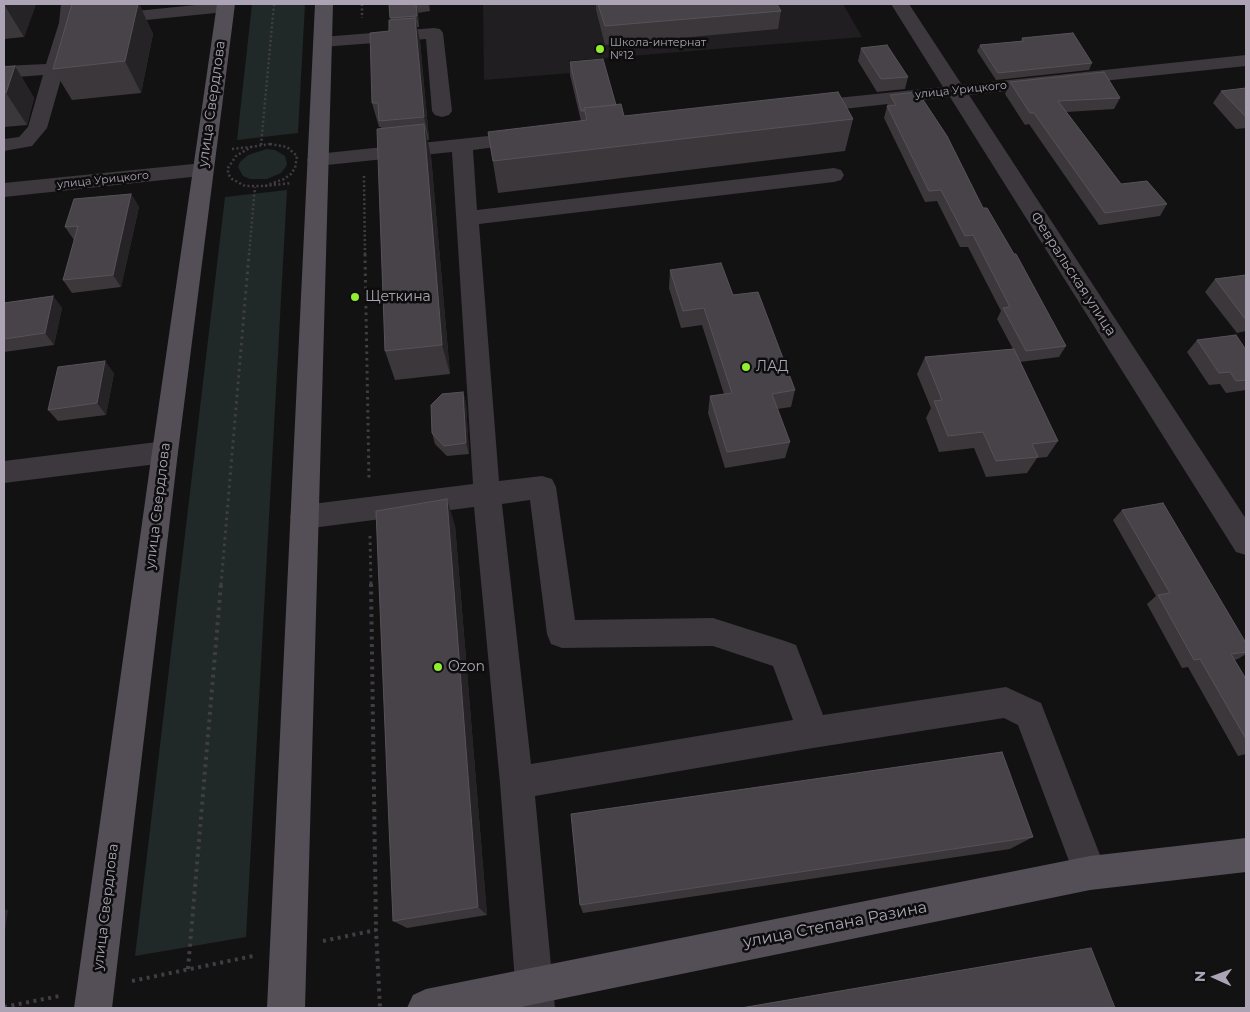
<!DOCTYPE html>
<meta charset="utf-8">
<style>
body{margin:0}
#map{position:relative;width:1250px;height:1012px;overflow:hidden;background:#131213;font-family:Montserrat,sans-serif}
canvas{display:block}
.frame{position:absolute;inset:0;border:5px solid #aca4b4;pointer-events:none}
.north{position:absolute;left:1190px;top:952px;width:50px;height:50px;-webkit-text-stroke:4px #0e0d0e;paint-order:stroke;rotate:272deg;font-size:14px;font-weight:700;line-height:20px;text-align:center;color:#aca4b4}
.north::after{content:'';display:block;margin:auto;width:18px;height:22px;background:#aca4b4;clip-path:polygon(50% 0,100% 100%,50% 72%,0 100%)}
</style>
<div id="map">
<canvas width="1250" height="1012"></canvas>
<div class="frame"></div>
<div class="north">N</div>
</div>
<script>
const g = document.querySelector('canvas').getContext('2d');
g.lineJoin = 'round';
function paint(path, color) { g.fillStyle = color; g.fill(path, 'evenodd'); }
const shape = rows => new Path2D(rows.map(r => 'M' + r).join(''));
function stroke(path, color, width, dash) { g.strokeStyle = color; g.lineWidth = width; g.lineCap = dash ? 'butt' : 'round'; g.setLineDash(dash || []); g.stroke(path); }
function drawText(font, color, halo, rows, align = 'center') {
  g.font = font + ' Montserrat,sans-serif'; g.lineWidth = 5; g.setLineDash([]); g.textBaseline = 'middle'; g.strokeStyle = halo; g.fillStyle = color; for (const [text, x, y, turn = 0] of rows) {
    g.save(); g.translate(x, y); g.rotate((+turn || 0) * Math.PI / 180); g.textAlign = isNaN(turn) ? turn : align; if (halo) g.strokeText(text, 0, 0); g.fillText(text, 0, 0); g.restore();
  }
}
paint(shape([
 [483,4,843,4,862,37,569,61,571,73,484,80]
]), '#201e20');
paint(shape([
 [252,4,305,4,298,133,237,140],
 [267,149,275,150,285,156,287,164,285,168,281,173,267,179,250,179,243,176,238,167,240,162,248,155],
 [287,190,246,937,135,956,225,197]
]), '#202828');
stroke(shape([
 [362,4,362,18],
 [270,144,287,147,297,156,295,168,291,174,284,179,265,186,245,186,232,179,228,174,228,168,236,156,251,147,270,144],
 [261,145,274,4],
 [232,149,251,147],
 [364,176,365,255],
 [265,186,291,183],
 [249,255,255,187]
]), '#403d44', 2.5, [2, 2.5]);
stroke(shape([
 [365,254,369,480],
 [370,536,371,585],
 [221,585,249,254]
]), '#403d44', 3, [2.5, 4]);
stroke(shape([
 [371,584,376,930],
 [323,941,376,930,380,1008],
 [188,969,221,584],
 [132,981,253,956],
 [4,1007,59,996]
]), '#403d44', 4, [3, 4.5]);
paint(shape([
 [61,4,79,4,77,23,47,128,32,146,4,151,4,139,19,137,28,127,43,75,4,78,4,66,46,64,59,23,61,4],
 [205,4,231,4,234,7,231,11,225,12,107,24,101,23,98,19,101,15,107,14,205,4],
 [891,4,909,4,962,85,1246,55,1246,66,969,95,1246,519,1246,555,1236,552,950,97,808,113,801,111,798,107,801,103,808,101,943,87,891,4],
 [434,28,440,29,443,33,452,111,449,115,442,117,435,115,432,111,426,39,322,47,316,46,313,42,316,38,322,37,434,28],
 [526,132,533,134,536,138,533,142,473,150,477,210,834,168,841,170,844,175,841,180,834,182,479,224,499,481,542,476,552,479,556,487,575,620,713,618,785,641,796,645,823,715,1006,687,1041,703,1107,873,1102,885,1090,890,1078,885,1018,725,1004,718,813,748,535,796,555,1008,517,1008,500,783,474,507,304,529,294,525,290,517,294,509,304,505,473,484,452,152,317,166,310,165,307,160,310,155,317,154,526,132],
 [530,500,547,634,551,644,562,648,713,646,773,666,793,720,531,764,502,504,530,500],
 [203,163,210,165,213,170,210,175,4,197,4,183,203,163],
 [165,441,174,444,178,452,174,460,165,463,4,483,4,461,165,441]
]), '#3c383d');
paint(shape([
 [217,4,235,4,178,452,112,1008,74,1008,152,452,217,4],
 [315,4,333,4,305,1008,267,1008,315,4],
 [1246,838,1246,872,1090,890,516,1008,407,1008,413,995,426,989,1090,856,1246,838]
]), '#544f57');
paint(shape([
 [4,4,36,4,24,37,4,39],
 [72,4,140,4,140,6,153,34,141,93,72,100,53,69],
 [389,4,429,4,430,11,418,13,419,27,417,27,420,41,429,140,427,140,431,156,450,374,395,380,385,351,381,129,381,127,379,127,372,103,389,31,391,20],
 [596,4,777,4,781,11,778,29,605,45,596,10],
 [1022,38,1092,63,1089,70,996,80,977,51,980,45,1021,41],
 [861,48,908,77,905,89,877,92,858,61],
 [570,62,616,105,624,116,853,119,845,151,498,193,488,132,581,121,570,75],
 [15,66,34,98,27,125,4,127,4,67],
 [1010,82,1120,98,1114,109,1066,112,1121,184,1167,204,1160,216,1099,225,1029,124,1025,125,1005,94],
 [1246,88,1246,128,1236,129,1213,103,1221,91],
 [890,95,983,208,1066,346,1059,357,1020,362,1058,441,1047,457,1037,458,1027,473,986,477,974,448,939,452,926,418,931,408,917,374,925,357,1013,349,997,319,1001,311,968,247,960,247,937,201,925,202,884,118],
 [131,194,139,207,121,287,72,293,63,280,74,240,65,227],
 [670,270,733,295,795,390,791,407,777,409,790,442,785,458,725,468,708,413,710,396,724,394,702,325,681,328,669,288],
 [1246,275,1246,331,1237,333,1205,292,1215,279],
 [53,296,62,308,54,345,4,352,4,303],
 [1197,340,1246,350,1246,390,1226,393,1220,384,1209,385,1187,352],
 [114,373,106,415,58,421,48,410],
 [463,392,466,403,469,454,447,456,435,444,432,433],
 [1122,510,1246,643,1246,654,1238,659,1234,660,1246,679,1246,754,1238,756,1188,667,1182,668,1147,604,1156,596,1113,520],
 [455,525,487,915,407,928,393,921],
 [1033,837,1010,849,583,913,580,905]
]), '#3b373b');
paint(shape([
 [6,4,36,4,24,37,5,6],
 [118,4,140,4,140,6,153,34,141,93,125,61],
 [416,4,418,13,419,27,417,16],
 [415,18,420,41,429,140,424,117],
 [15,66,34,98,27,125,6,93],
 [424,124,431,156,450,374,442,345],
 [131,194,139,207,121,287,113,275],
 [53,296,62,308,54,345,45,333],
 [105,361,114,373,106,415,97,403],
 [463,392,466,403,469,454,466,443],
 [447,499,455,525,487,915,478,907],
 [4,909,8,910,4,937]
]), '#262326');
const building = shape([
 [72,4,138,4,125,61,53,69,72,4],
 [389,4,416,4,417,16,390,18,389,4],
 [598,4,777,4,781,11,605,26,598,4],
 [415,18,424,117,379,121,378,103,372,103,370,33,389,31,389,20,415,18],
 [1073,33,1092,63,998,73,980,45,1024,41,1022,38,1073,33],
 [887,45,908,77,881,79,861,48,887,45],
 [603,59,616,105,584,108,584,111,581,111,570,62,603,59],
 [15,66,6,93,4,93,4,67,15,66],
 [1104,72,1120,98,1058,101,1121,184,1147,181,1167,204,1105,213,1034,113,1030,113,1010,82,1104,72],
 [1246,88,1246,116,1245,116,1221,91,1246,88],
 [838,92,853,119,493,161,488,132,587,120,584,108,621,104,624,116,838,92],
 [918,92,947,136,983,208,987,208,1014,254,1016,254,1066,346,1026,351,1003,308,1010,307,973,235,965,236,941,190,929,191,887,106,896,105,890,95,918,92],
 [424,124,442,345,385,351,377,129,424,124],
 [131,194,113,275,63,280,78,226,65,227,74,199,131,194],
 [721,263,733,295,758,292,795,390,772,394,790,442,727,452,710,396,732,393,704,308,683,311,670,270,721,263],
 [1246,275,1246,320,1215,279,1246,275],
 [53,296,45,333,4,339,4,303,53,296],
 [1236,335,1246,350,1246,380,1236,381,1230,372,1219,373,1197,340,1236,335],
 [1014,349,1058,441,1032,444,1038,457,996,461,983,432,948,436,934,401,942,400,925,357,1014,349],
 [105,361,97,403,48,410,58,367,105,361],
 [463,392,466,443,444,446,432,433,431,405,442,394,463,392],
 [447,499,478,907,393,921,376,511,447,499],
 [1163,503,1246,643,1246,652,1231,654,1246,679,1246,739,1200,659,1194,660,1158,595,1170,593,1122,510,1163,503],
 [1002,752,1033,837,580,905,571,814,1002,752],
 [1091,948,1115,1008,741,1008,1091,948]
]);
paint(building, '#474348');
stroke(building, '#575259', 1);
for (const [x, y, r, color] of [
 [600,49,5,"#91ee30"],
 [355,297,5,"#91ee30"],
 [746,367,5,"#91ee30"],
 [438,667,5,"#91ee30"]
]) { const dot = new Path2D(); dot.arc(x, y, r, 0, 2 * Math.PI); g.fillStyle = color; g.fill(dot); stroke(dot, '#0e0d0e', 2); }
drawText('11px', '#aca4b4', '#0e0d0e', [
 ["Школа-интернат",610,43],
 ["№12",610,56]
], 'left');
drawText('11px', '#aca4b4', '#0e0d0e', [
 ["улица Урицкого",961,90,-6],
 ["улица Урицкого",103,180,-6]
]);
drawText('14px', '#aca4b4', '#0e0d0e', [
 ["улица Свердлова",212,104,-82],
 ["Февральская улица",1073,274,57],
 ["улица Свердлова",158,506,-83],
 ["улица Свердлова",106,907,-83]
]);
drawText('14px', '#aca4b4', '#0e0d0e', [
 ["Щеткина",365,297],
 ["ЛАД",756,367],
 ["Ozon",448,667]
], 'left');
drawText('16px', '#aca4b4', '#0e0d0e', [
 ["улица Степана Разина",835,925,-11]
]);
</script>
